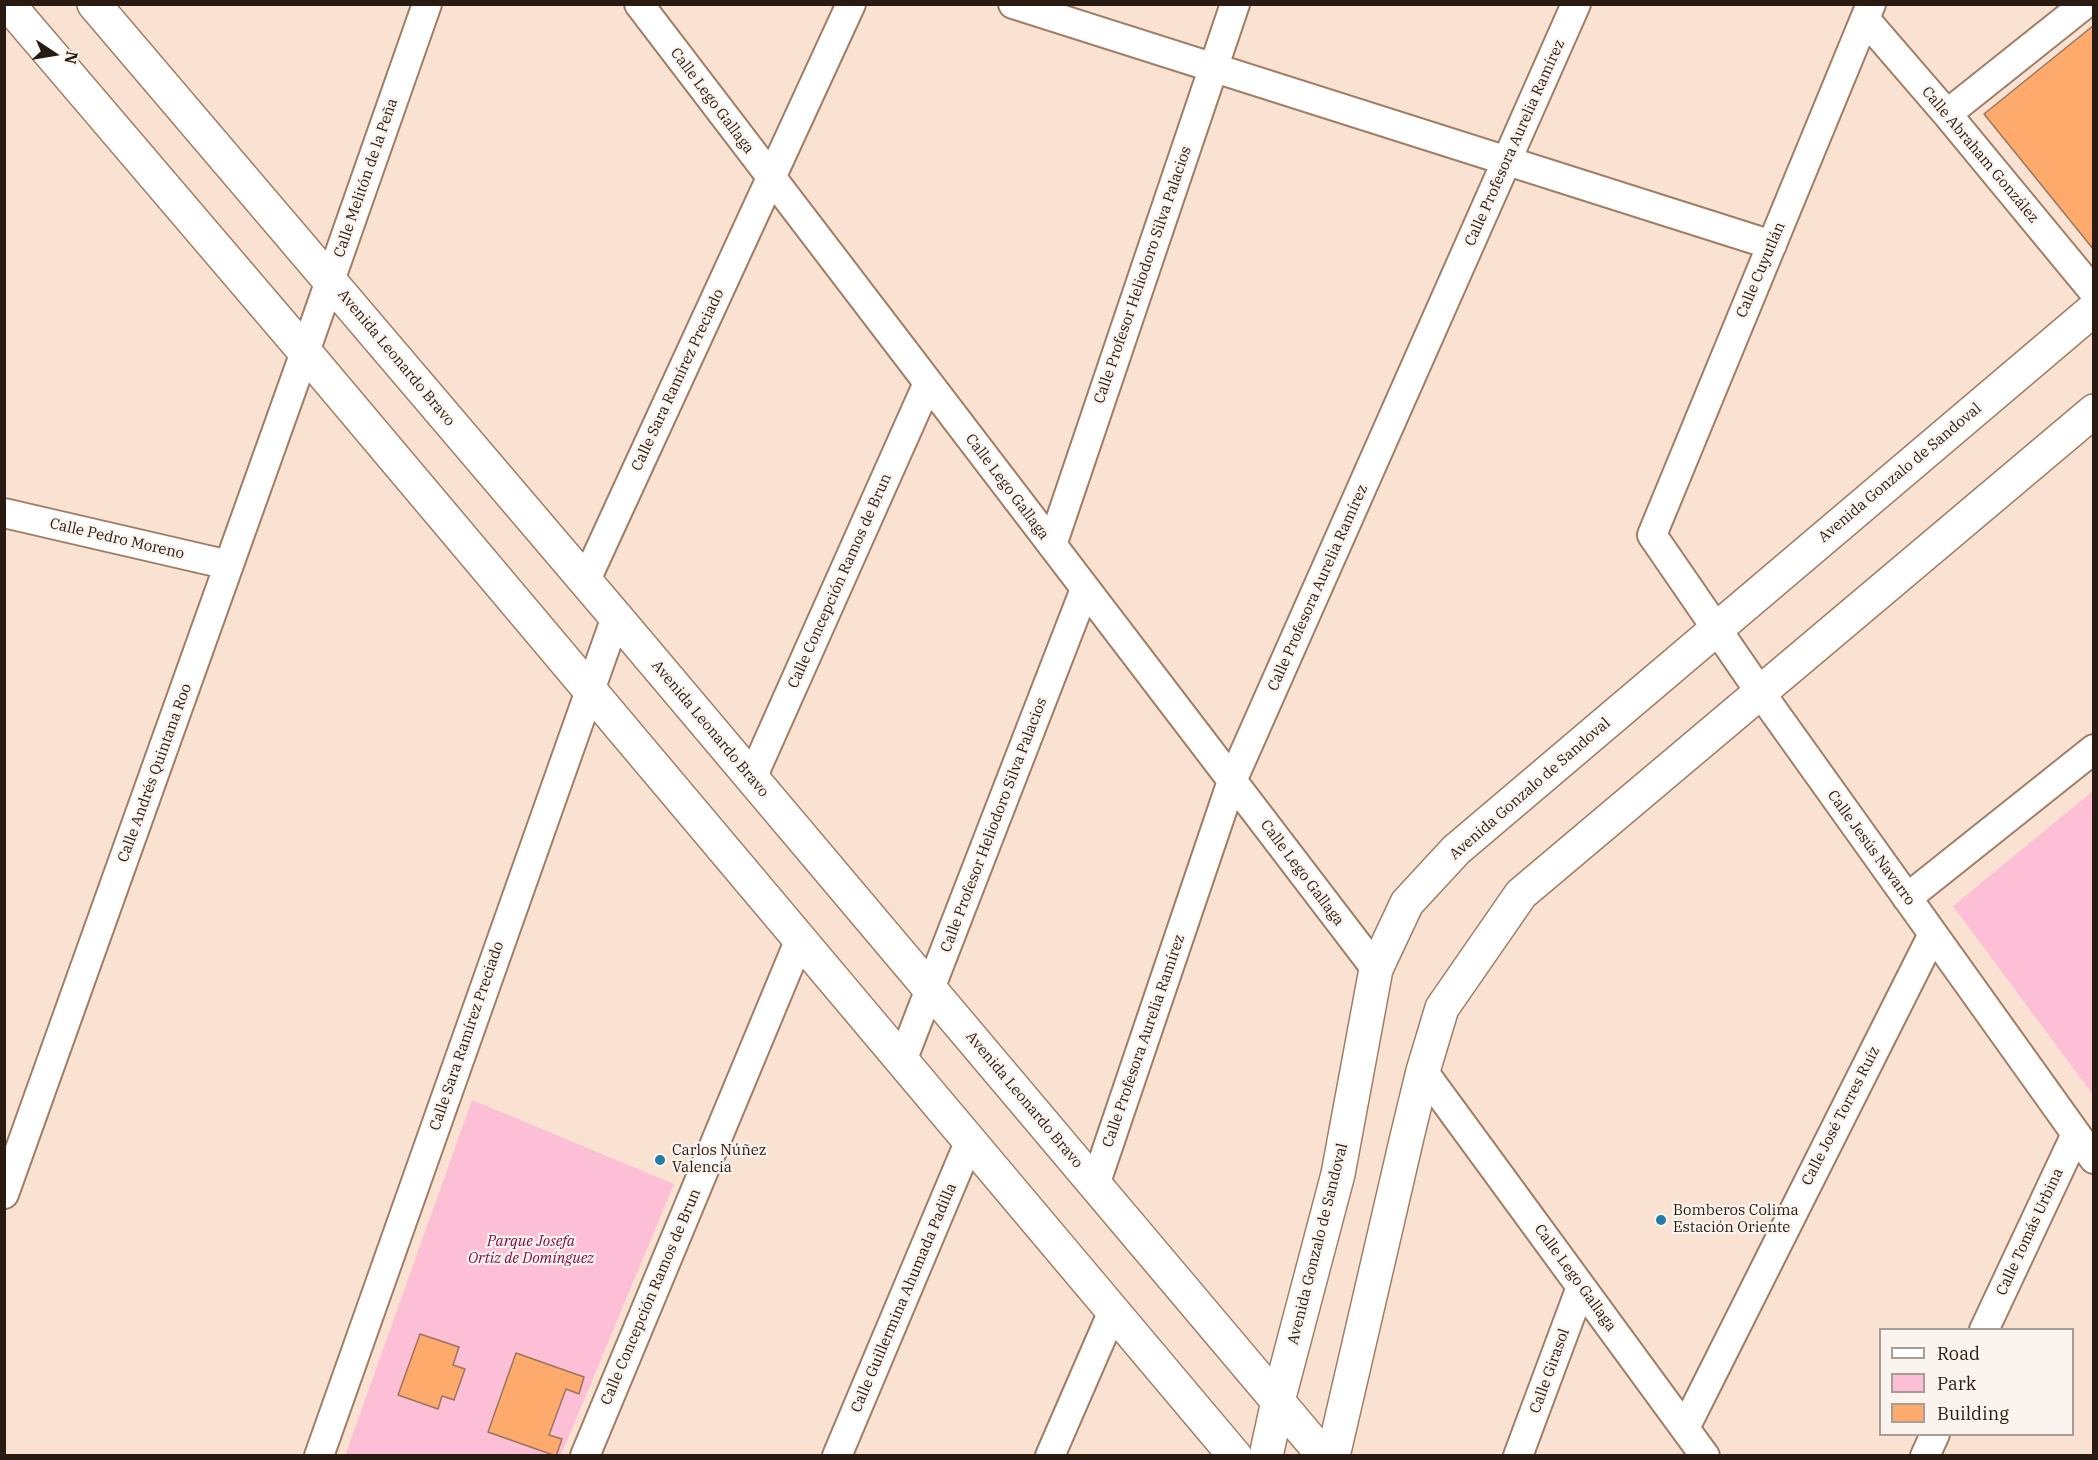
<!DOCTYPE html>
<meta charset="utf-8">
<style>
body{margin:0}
#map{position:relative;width:2098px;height:1460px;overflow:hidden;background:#fae2d3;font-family:"IBM Plex Serif",serif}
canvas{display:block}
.frame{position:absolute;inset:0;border:6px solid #291b11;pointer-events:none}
.legend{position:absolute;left:1879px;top:1328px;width:195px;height:108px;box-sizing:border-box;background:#fbf3ee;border:2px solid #a79d96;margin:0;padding:8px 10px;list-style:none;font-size:18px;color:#291b11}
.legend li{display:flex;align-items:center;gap:12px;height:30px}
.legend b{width:30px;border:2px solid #a79d96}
.north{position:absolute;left:24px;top:24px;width:60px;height:60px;-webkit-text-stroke:4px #fbf3ee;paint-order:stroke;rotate:102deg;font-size:16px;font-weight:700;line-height:24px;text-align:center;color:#291b11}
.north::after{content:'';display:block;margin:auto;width:21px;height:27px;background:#291b11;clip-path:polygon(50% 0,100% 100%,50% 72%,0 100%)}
</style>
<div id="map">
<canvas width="2098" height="1460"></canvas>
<div class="frame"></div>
<ul class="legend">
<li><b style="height:8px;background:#fff"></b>Road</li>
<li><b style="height:16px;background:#fdbfd5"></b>Park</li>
<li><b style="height:16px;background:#feaa6c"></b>Building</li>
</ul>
<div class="north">N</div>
</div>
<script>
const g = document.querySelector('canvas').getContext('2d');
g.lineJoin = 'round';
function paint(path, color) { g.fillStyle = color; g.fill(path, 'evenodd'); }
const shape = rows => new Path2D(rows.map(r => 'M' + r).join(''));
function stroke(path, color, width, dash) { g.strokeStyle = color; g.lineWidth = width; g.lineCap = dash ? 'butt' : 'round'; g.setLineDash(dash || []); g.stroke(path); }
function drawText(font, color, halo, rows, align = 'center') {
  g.font = font + ' "IBM Plex Serif",serif'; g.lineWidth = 4.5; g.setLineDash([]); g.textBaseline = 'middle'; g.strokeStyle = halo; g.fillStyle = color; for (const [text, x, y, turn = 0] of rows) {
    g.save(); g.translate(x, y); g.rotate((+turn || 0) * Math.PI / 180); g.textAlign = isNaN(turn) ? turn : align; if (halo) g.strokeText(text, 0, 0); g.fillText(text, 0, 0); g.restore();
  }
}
paint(shape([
 [2093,791,2093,1095,1953,906],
 [472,1100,674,1184,561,1455,345,1456]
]), '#fdbfd5');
const building = shape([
 [2094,25,2094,250,1984,114,2094,25],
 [420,1334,459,1347,453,1365,465,1369,454,1400,442,1396,438,1409,398,1395,420,1334],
 [516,1353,584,1377,579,1394,566,1389,549,1435,562,1439,556,1456,488,1432,516,1353]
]);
paint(building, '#feaa6c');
stroke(building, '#98755e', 1.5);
const street = shape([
 [639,4,1376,969],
 [1013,4,1772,245],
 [1871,4,1652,535,1760,692,2094,1159],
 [1865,19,1947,114,2094,292],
 [1947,114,2085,4],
 [4,513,229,565],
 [1052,545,1235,4],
 [585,582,851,4],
 [752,778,928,383],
 [1907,898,2094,749],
 [902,1061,1085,589],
 [1423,1071,1705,1456],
 [1095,1185,1232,781,1576,4],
 [4,1194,305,352,427,4],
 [1984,1330,2076,1134],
 [1685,1428,1933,934],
 [319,1456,616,617],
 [585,1456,800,939],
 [837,1456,970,1140],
 [1050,1456,1113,1311],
 [1518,1456,1581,1287],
 [1925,1456,1935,1434]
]);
const secondary = shape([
 [8,4,305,352,1235,1456],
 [94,4,616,617,1324,1456],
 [1266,1456,1278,1401,1338,1174,1376,969,1407,903,1456,850,2094,309],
 [1333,1456,1407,1137,1423,1071,1442,1008,1521,894,2094,411]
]);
stroke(street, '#a07d65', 32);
stroke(secondary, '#a07d65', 36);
stroke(street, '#fff', 28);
stroke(secondary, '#fff', 33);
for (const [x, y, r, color] of [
 [660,1160,6,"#207daa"],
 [1661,1220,6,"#207daa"]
]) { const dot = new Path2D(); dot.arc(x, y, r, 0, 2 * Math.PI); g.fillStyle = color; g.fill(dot); stroke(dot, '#fbf3ee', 2); }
drawText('15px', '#291b11', '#fbf3ee', [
 ["Calle Lego Gallaga",712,101,53],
 ["Calle Profesora Aurelia Ramírez",1515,143,-66],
 ["Calle Abraham González",1980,155,50],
 ["Calle Melitón de la Peña",366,178,-71],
 ["Calle Cuyutlán",1761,270,-67],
 ["Calle Profesor Heliodoro Silva Palacios",1143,275,-71],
 ["Avenida Leonardo Bravo",396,358,50],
 ["Calle Sara Ramírez Preciado",678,380,-65],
 ["Avenida Gonzalo de Sandoval",1900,473,-40],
 ["Calle Lego Gallaga",1007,487,53],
 ["Calle Pedro Moreno",117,539,13],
 ["Calle Concepción Ramos de Brun",840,581,-66],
 ["Calle Profesora Aurelia Ramírez",1318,588,-66],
 ["Avenida Leonardo Bravo",710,729,50],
 ["Calle Andrés Quintana Roo",155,773,-70],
 ["Avenida Gonzalo de Sandoval",1530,789,-41],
 ["Calle Profesor Heliodoro Silva Palacios",994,825,-69],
 ["Calle Jesús Navarro",1871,848,54],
 ["Calle Lego Gallaga",1302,873,53],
 ["Calle Sara Ramírez Preciado",467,1036,-71],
 ["Calle Profesora Aurelia Ramírez",1144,1041,-71],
 ["Avenida Leonardo Bravo",1024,1100,50],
 ["Calle José Torres Ruíz",1841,1116,-63],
 ["Calle Tomás Urbina",2030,1232,-65],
 ["Avenida Gonzalo de Sandoval",1318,1244,-76],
 ["Calle Lego Gallaga",1575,1278,54],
 ["Calle Concepción Ramos de Brun",651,1297,-67],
 ["Calle Guillermina Ahumada Padilla",904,1298,-67],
 ["Calle Girasol",1550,1371,-70]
]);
drawText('15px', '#291b11', '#fbf3ee', [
 ["Carlos Núñez",672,1151],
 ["Valencia",672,1168],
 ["Bomberos Colima",1673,1211],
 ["Estación Oriente",1673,1228]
], 'left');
drawText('italic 15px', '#830c4c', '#fbf3ee', [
 ["Parque Josefa",531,1242],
 ["Ortiz de Domínguez",531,1259]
]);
</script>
